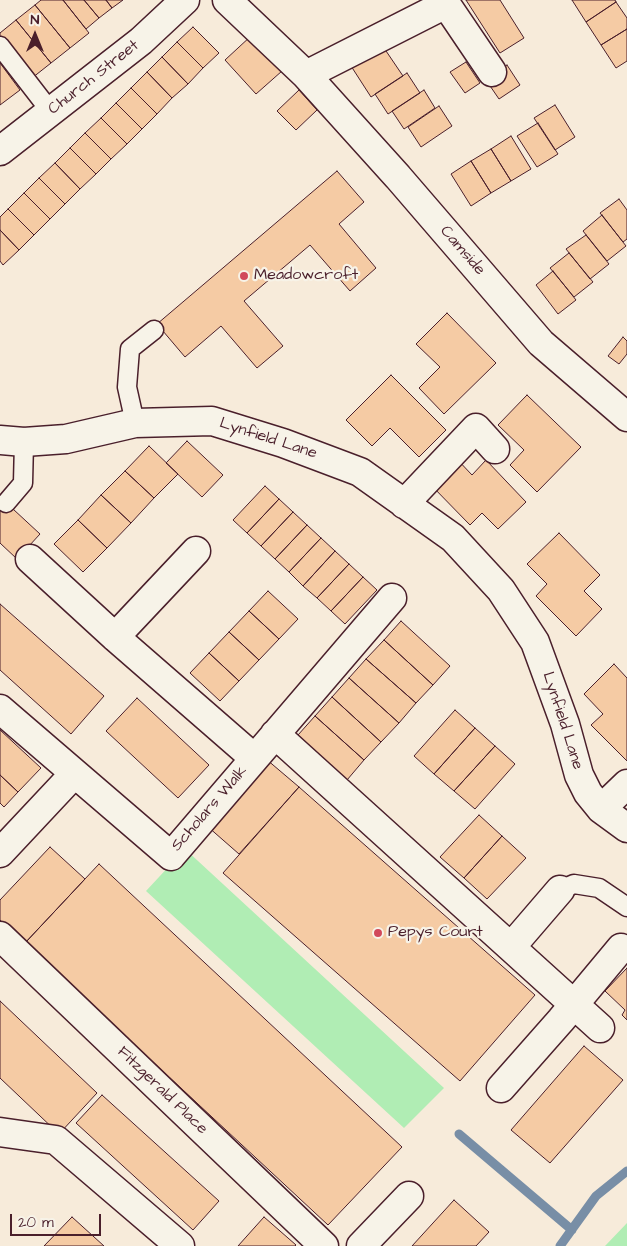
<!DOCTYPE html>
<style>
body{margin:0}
#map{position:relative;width:627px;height:1246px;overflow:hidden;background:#f7ebda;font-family:"Architects Daughter",sans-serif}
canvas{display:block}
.north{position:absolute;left:10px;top:10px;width:50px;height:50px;-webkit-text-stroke:4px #f7f3e8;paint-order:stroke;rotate:0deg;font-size:14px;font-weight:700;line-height:20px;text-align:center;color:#4a1f2b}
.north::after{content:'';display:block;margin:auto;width:18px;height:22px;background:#4a1f2b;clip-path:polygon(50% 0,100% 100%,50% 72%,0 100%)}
.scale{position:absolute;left:10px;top:1214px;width:91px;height:22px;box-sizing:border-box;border:2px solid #4a1f2b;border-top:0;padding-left:6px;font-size:15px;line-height:18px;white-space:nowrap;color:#4a1f2b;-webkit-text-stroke:4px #f7f3e8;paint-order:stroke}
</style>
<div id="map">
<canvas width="627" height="1246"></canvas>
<div class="north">N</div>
<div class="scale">20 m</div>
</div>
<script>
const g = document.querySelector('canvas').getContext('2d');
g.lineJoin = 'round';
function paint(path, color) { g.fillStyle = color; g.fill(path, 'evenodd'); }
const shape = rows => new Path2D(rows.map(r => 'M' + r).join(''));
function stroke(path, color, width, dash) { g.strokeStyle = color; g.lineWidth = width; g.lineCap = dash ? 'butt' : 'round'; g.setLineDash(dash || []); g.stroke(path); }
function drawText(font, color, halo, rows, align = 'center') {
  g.font = font + ' "Architects Daughter",sans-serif'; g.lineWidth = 4.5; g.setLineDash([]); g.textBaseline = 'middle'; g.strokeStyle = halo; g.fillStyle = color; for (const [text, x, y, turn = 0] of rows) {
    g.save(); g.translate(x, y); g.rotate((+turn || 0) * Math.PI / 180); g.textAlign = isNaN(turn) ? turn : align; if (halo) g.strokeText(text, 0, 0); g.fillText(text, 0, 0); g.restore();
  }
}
paint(shape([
 [185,849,444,1088,404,1128,146,891],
 [627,1223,627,1246,605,1246]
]), '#b0edb4');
stroke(shape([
 [459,1134,572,1230],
 [560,1246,596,1196,627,1171]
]), '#788ea6', 9);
const building = shape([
 [41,0,63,0,89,33,70,48,35,5,41,0],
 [63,0,84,0,99,18,86,29,63,0],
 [84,0,106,0,112,8,99,18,84,0],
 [106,0,123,0,112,8,106,0],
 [466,0,500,0,524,38,500,53,466,0],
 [572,0,615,0,616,2,586,22,572,0],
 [616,2,627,18,627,29,601,45,586,22,616,2],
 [35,5,70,48,51,63,16,20,35,5],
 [16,20,51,63,32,78,0,38,0,33,16,20],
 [193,27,219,53,203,68,177,42,193,27],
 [627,29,627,61,616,68,601,45,627,29],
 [251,36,282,71,256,94,225,60,251,36],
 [177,42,203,68,188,84,162,57,177,42],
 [382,45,403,76,371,97,351,66,382,45],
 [162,57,188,84,172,98,147,72,162,57],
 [466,62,480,83,465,93,450,72,466,62],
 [0,63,20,90,0,105,0,63],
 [507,65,520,85,499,99,486,80,507,65],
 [147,72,172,98,157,114,131,88,147,72],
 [407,73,420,93,388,114,375,94,407,73],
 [131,88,157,114,142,129,116,103,131,88],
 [299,90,317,110,296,130,277,111,299,90],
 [424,90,435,108,404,129,392,111,424,90],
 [116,103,142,129,127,144,101,118,116,103],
 [555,105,575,137,555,150,534,118,555,105],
 [439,106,452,126,421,147,408,127,439,106],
 [101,118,127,144,111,159,85,133,101,118],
 [538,123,558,154,537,167,517,136,538,123],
 [85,133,111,159,96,174,70,148,85,133],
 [511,136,531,169,511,181,491,149,511,136],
 [70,148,96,174,80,189,55,163,70,148],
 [491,149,511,181,491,193,471,161,491,149],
 [471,161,491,193,471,206,451,174,471,161],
 [55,163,80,189,65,204,39,178,55,163],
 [337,171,364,202,339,224,376,268,350,291,310,245,244,301,283,346,257,368,221,326,185,357,157,324,337,171],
 [39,178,65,204,50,219,24,193,39,178],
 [24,193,50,219,34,235,8,209,24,193],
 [619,199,627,210,627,239,623,242,600,213,619,199],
 [8,209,34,235,19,250,0,230,0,217,8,209],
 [602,215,626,246,607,261,583,231,602,215],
 [0,230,19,250,3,265,0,261,0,230],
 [586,235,609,264,590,279,566,249,586,235],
 [569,253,593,282,574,297,550,268,569,253],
 [553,271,576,300,558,314,536,285,553,271],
 [447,313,496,363,444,414,419,388,440,367,416,344,447,313],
 [623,337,627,341,627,354,619,364,608,356,623,337],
 [391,375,446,430,419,457,390,428,372,446,346,420,391,375],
 [527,395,581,447,537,492,510,465,524,450,498,425,527,395],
 [187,441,223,475,202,497,166,463,187,441],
 [149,446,178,474,154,498,125,471,149,446],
 [455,457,472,475,486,460,526,502,498,529,482,513,470,525,429,483,455,457],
 [125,471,154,498,131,523,101,495,125,471],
 [265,486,279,499,247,533,233,520,265,486],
 [101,495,131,523,107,548,78,520,101,495],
 [0,497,40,534,17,559,0,543,0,497],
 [279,499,293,512,261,546,247,533,279,499],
 [293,512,307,525,275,559,261,546,293,512],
 [78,520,107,548,83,572,54,544,78,520],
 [307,525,321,538,289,572,275,559,307,525],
 [559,533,600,575,584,591,602,609,576,636,536,596,547,584,527,564,559,533],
 [321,538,335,551,303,586,289,572,321,538],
 [335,551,349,564,317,598,303,586,335,551],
 [349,564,363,577,331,611,317,598,349,564],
 [363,577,377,590,345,624,331,611,363,577],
 [268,591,298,619,279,639,249,611,268,591],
 [0,604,104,696,71,734,0,670,0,604],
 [249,611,279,639,259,660,229,632,249,611],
 [401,621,450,666,433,685,384,640,401,621],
 [229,632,259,660,239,681,209,653,229,632],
 [384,640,433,685,416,703,366,659,384,640],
 [209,653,239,681,220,701,190,673,209,653],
 [366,659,416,703,399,723,349,678,366,659],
 [614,664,627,678,627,761,591,725,603,714,584,694,614,664],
 [349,678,399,723,381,742,332,697,349,678],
 [332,697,381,742,364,760,315,716,332,697],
 [137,698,209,765,178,798,106,731,137,698],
 [455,710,475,728,434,774,414,756,455,710],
 [315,716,364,760,347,780,298,735,315,716],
 [475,728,495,746,454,791,434,774,475,728],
 [0,730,41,768,18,792,0,775,0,730],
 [495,746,515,764,475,809,454,791,495,746],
 [266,759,299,787,239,854,207,826,266,759],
 [0,775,18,792,4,807,0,803,0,775],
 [299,787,535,995,460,1081,223,873,299,787],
 [479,815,502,836,464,878,440,857,479,815],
 [502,836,526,858,487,899,464,878,502,836],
 [50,847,85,879,25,943,0,920,0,900,50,847],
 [99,864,402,1147,328,1225,25,943,99,864],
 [627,968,627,1020,622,1015,625,1010,605,991,627,968],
 [0,1001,97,1093,59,1134,0,1078,0,1001],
 [584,1046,623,1080,550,1163,511,1130,584,1046],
 [102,1095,219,1201,193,1230,76,1123,102,1095],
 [454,1200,489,1232,476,1246,412,1246,454,1200],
 [72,1217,104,1246,44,1246,72,1217],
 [264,1217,296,1245,295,1246,238,1246,264,1217]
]);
paint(building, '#f5cba4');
stroke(building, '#4a1f2b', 1);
const lane = shape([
 [0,46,51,112],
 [135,423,127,387,130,349,154,330],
 [6,503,23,483,24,442],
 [560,890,574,884,599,888,627,907]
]);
const street = shape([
 [227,0,306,75,398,177,541,343,627,417],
 [306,75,446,4,492,72],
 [0,151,141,41,185,0],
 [0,440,24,442,66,439,135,423,212,421,283,443,360,472,453,538,501,590,535,642,565,724,579,775,588,793,601,809,627,828],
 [404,504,476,428,495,449],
 [30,559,115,637,254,758],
 [115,637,196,551],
 [0,709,171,856,392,598],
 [275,734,600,1028],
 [601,809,627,784],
 [0,853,74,774],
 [0,936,324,1246],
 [511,947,560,890],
 [501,1088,561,1020,621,948],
 [0,1132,56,1140,180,1246],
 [361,1246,409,1196]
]);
stroke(lane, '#4a1f2b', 21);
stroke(street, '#4a1f2b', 31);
stroke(lane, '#f7f3e8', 18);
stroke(street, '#f7f3e8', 28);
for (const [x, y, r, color] of [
 [244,276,5,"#d1495b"],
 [378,933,5,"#d1495b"]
]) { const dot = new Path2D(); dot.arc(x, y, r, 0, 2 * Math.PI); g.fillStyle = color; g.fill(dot); stroke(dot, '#f7f3e8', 2); }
drawText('16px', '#4a1f2b', '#f7f3e8', [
 ["Church Street",94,78,-38],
 ["Camside",462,251,49],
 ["Lynfield Lane",268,439,18],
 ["Lynfield Lane",562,721,72],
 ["Scholars Walk",210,809,-49],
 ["Fitzgerald Place",162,1091,44]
]);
drawText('16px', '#4a1f2b', '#f7f3e8', [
 ["Meadowcroft",254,276],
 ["Pepys Court",388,933]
], 'left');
</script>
